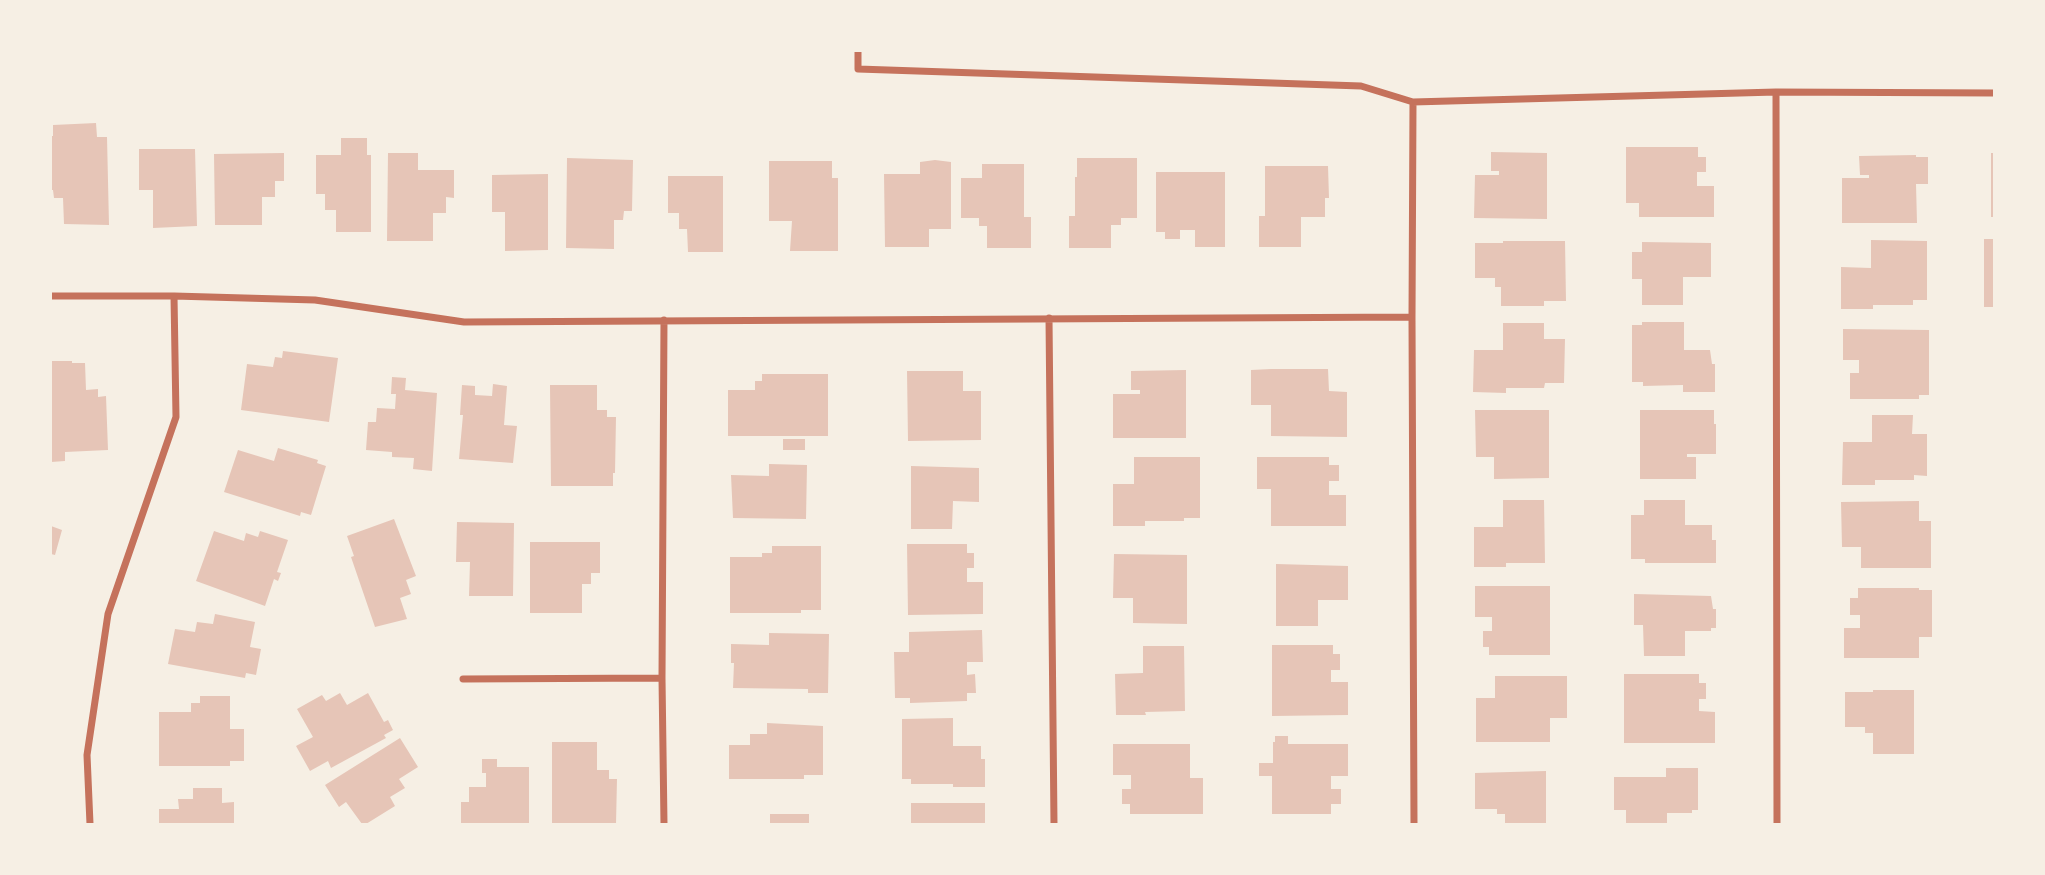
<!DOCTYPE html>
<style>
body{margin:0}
#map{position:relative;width:2045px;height:875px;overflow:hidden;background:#f6efe4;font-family:"Work Sans",sans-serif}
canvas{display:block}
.frame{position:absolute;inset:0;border:52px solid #f6efe4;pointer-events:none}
</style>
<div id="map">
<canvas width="2045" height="875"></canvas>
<div class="frame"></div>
</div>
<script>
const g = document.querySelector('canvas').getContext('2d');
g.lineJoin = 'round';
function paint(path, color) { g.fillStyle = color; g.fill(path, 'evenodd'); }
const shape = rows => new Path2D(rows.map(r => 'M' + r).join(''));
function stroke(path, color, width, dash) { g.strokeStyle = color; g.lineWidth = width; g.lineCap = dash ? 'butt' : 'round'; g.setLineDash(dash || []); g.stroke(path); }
paint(shape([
 [96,123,97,137,107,137,109,225,64,224,63,198,54,198,53,190,51,190,51,136,53,136,53,125],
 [341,138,367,138,367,155,371,155,371,232,336,232,336,210,325,210,325,194,316,194,316,155,341,155],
 [1626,147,1698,147,1698,157,1706,157,1706,172,1697,172,1697,186,1714,186,1714,217,1639,217,1639,203,1626,203],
 [139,149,195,149,197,226,153,228,153,190,139,190],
 [1491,152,1547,153,1547,219,1474,218,1475,175,1499,175,1499,171,1491,171],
 [284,153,284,181,275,181,275,197,262,197,262,225,215,225,214,154],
 [388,153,418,153,418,170,454,170,454,198,446,197,446,213,433,213,433,241,387,241],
 [1991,153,1994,153,1994,217,1991,217],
 [1916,155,1916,157,1928,157,1928,184,1916,184,1917,223,1842,223,1842,178,1869,178,1869,175,1860,175,1859,156],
 [567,158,633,160,632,211,624,211,623,220,614,220,614,249,566,248],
 [1077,158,1137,158,1137,218,1121,218,1121,225,1111,225,1111,248,1069,248,1069,216,1075,216,1075,177,1077,177],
 [935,160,951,162,951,229,929,229,929,247,885,247,884,174,920,174,920,162],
 [769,161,832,161,832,178,838,178,838,251,790,251,792,221,769,221],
 [982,164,1024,164,1024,217,1031,217,1031,248,987,248,987,226,979,226,979,218,961,218,961,178,982,178],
 [1265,166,1328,166,1329,198,1325,198,1325,217,1301,217,1301,247,1259,247,1259,216,1265,216],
 [1156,172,1225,172,1225,247,1195,247,1195,230,1180,230,1180,239,1165,239,1165,232,1156,232],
 [548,174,548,250,505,251,505,212,492,212,492,175],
 [668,176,723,176,723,252,688,252,687,229,679,229,679,213,668,213],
 [1984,239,1994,239,1994,307,1984,307],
 [1871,240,1927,241,1927,300,1913,300,1913,305,1873,305,1873,309,1841,309,1841,267,1871,268],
 [1503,241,1565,241,1566,301,1544,301,1544,306,1501,306,1501,287,1495,287,1495,278,1475,278,1475,243,1503,243],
 [1642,242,1711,243,1711,277,1683,277,1683,305,1642,305,1642,279,1632,279,1632,252,1642,252],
 [1642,322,1684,322,1684,350,1710,350,1712,364,1715,364,1715,392,1683,392,1683,385,1643,386,1643,382,1632,382,1632,325,1642,325],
 [1503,323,1544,323,1544,339,1565,339,1564,383,1545,383,1544,388,1506,388,1506,393,1473,392,1474,350,1503,350],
 [1843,329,1929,330,1929,395,1919,395,1919,399,1850,399,1850,373,1859,373,1859,360,1843,360],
 [283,351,338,358,329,422,241,410,247,364,273,367,275,357,282,358],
 [51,361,72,361,72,363,85,363,86,390,98,389,98,397,106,396,108,450,65,452,65,461,51,462],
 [1271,369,1328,369,1329,391,1347,392,1347,437,1271,436,1271,405,1251,405,1251,370],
 [1186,370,1186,438,1113,438,1113,394,1140,394,1140,390,1131,390,1131,371],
 [907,371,963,371,963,391,981,391,981,440,908,441],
 [762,374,828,374,828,436,728,436,728,390,755,390,755,381,762,381],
 [392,377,406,378,405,390,437,393,432,471,413,469,414,458,392,457,392,452,366,450,368,422,376,422,377,408,395,409,396,394,391,394],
 [493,384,507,386,504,425,517,426,513,463,459,459,463,415,460,415,462,385,475,386,475,395,492,396],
 [550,385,597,385,597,410,607,410,607,417,616,417,615,473,613,473,613,486,551,486],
 [1475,410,1549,410,1549,478,1494,479,1494,457,1476,457],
 [1640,410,1714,410,1714,424,1716,424,1716,454,1687,454,1687,457,1696,457,1696,479,1640,479],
 [1872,415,1913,415,1912,434,1927,434,1927,476,1914,475,1914,480,1875,480,1875,485,1842,485,1843,442,1872,442],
 [783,439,805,439,805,450,783,450],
 [278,448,318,460,317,463,326,466,311,515,301,512,300,516,224,492,238,450,274,461],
 [1134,457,1200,457,1200,518,1184,518,1184,521,1145,521,1145,526,1113,526,1113,484,1134,484],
 [1257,457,1329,457,1329,465,1339,465,1339,481,1329,481,1329,495,1346,495,1346,526,1271,526,1271,489,1257,489],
 [769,464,807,465,806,519,733,518,731,475,769,476],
 [911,466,979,468,979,502,953,501,952,529,911,529],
 [1503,500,1544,500,1545,563,1506,563,1506,567,1474,567,1474,527,1503,527],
 [1644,500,1685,500,1685,525,1712,525,1712,540,1716,540,1716,563,1645,563,1645,559,1631,559,1631,515,1644,515],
 [1919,501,1919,521,1931,521,1931,568,1861,568,1861,547,1842,547,1841,502],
 [394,519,416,576,406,580,411,594,400,598,407,619,375,627,351,557,354,556,347,536],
 [457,522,514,523,513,596,469,596,470,562,456,562],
 [51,526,62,530,55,555,51,554],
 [214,531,244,541,246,533,258,537,260,531,288,540,277,572,281,573,278,581,274,579,265,606,196,581],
 [530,542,600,542,600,573,591,573,591,584,582,584,582,613,530,613],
 [907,544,967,544,967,553,974,553,974,568,967,568,967,582,983,582,983,614,908,615],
 [772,546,821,546,821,610,801,610,801,613,730,613,730,557,762,557,762,553,772,553],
 [1114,554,1187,555,1187,624,1133,623,1133,598,1113,598],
 [1276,564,1348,566,1348,600,1318,600,1318,626,1276,626],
 [1475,586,1550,586,1550,655,1489,655,1489,647,1483,647,1483,631,1492,631,1492,617,1475,617],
 [1858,588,1919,588,1919,590,1932,590,1932,637,1919,637,1919,658,1844,658,1844,628,1860,628,1860,615,1850,615,1850,598,1858,598],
 [1634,594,1711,596,1713,609,1716,609,1716,628,1711,628,1711,631,1685,631,1685,656,1644,656,1643,625,1634,625],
 [215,614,255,622,250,647,261,649,256,675,246,673,245,678,168,664,175,629,195,632,197,622,213,624],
 [982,630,983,662,967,662,967,675,975,674,976,693,967,693,967,701,910,703,910,698,895,698,894,652,909,652,909,632],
 [769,633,829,634,828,693,808,693,808,689,733,688,734,663,731,663,731,644,769,645],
 [1272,645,1333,645,1333,654,1340,654,1340,670,1331,670,1331,682,1348,682,1348,715,1272,716],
 [1143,646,1184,646,1185,711,1145,712,1146,715,1116,715,1115,674,1143,673],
 [1624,674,1699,674,1699,683,1706,683,1706,699,1699,699,1699,711,1715,712,1715,743,1624,743],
 [1495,676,1567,676,1567,718,1550,718,1550,742,1476,742,1476,698,1495,698],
 [1873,690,1914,690,1914,754,1873,754,1873,733,1865,733,1865,727,1845,727,1845,692,1873,692],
 [340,693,347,705,368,693,384,722,388,720,393,730,384,735,386,738,331,768,328,761,310,771,296,746,313,737,297,709,322,695,326,701],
 [200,696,230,696,230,729,244,729,244,761,230,761,230,766,159,766,159,712,191,712,191,703,200,703],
 [953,718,953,746,981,746,981,759,985,759,985,787,953,787,953,784,911,784,911,779,902,779,902,719],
 [767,723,823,726,823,775,804,775,804,779,729,779,729,745,750,745,750,734,767,734],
 [1275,736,1288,736,1288,744,1348,744,1348,776,1331,776,1331,789,1341,789,1341,804,1331,804,1331,814,1272,814,1272,776,1259,776,1259,763,1273,763,1273,742,1275,742],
 [400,738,418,767,399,779,405,788,390,797,395,806,366,824,362,824,346,802,339,807,325,785],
 [552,742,597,742,597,770,609,770,609,779,617,779,616,824,552,824],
 [1113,744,1190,744,1190,778,1203,778,1203,814,1130,814,1130,804,1122,804,1122,789,1131,789,1131,775,1113,775],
 [482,759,497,759,497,767,529,767,529,824,461,824,461,802,469,802,469,787,486,787,486,773,482,773],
 [1666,768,1698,768,1698,810,1692,810,1692,813,1667,813,1667,824,1626,824,1626,810,1614,810,1614,777,1666,777],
 [1546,771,1546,824,1505,824,1505,814,1497,814,1497,809,1475,809,1475,773],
 [193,788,222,788,222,803,234,802,234,824,159,824,159,809,179,809,178,799,193,799],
 [911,803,985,803,985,824,911,824],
 [770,814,809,814,809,824,770,824]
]), '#e6c5b7');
stroke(shape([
 [858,51,858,69,1361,86,1413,102,1776,92,1994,93],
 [1776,92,1777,824],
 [1413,102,1412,317,1414,824],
 [51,296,174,296,315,300,464,322,1412,317],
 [1049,318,1054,824],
 [463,679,662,678],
 [90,824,87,755,108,614,176,417,174,296],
 [664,824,662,678,664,320]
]), '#c5725c', 7);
</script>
